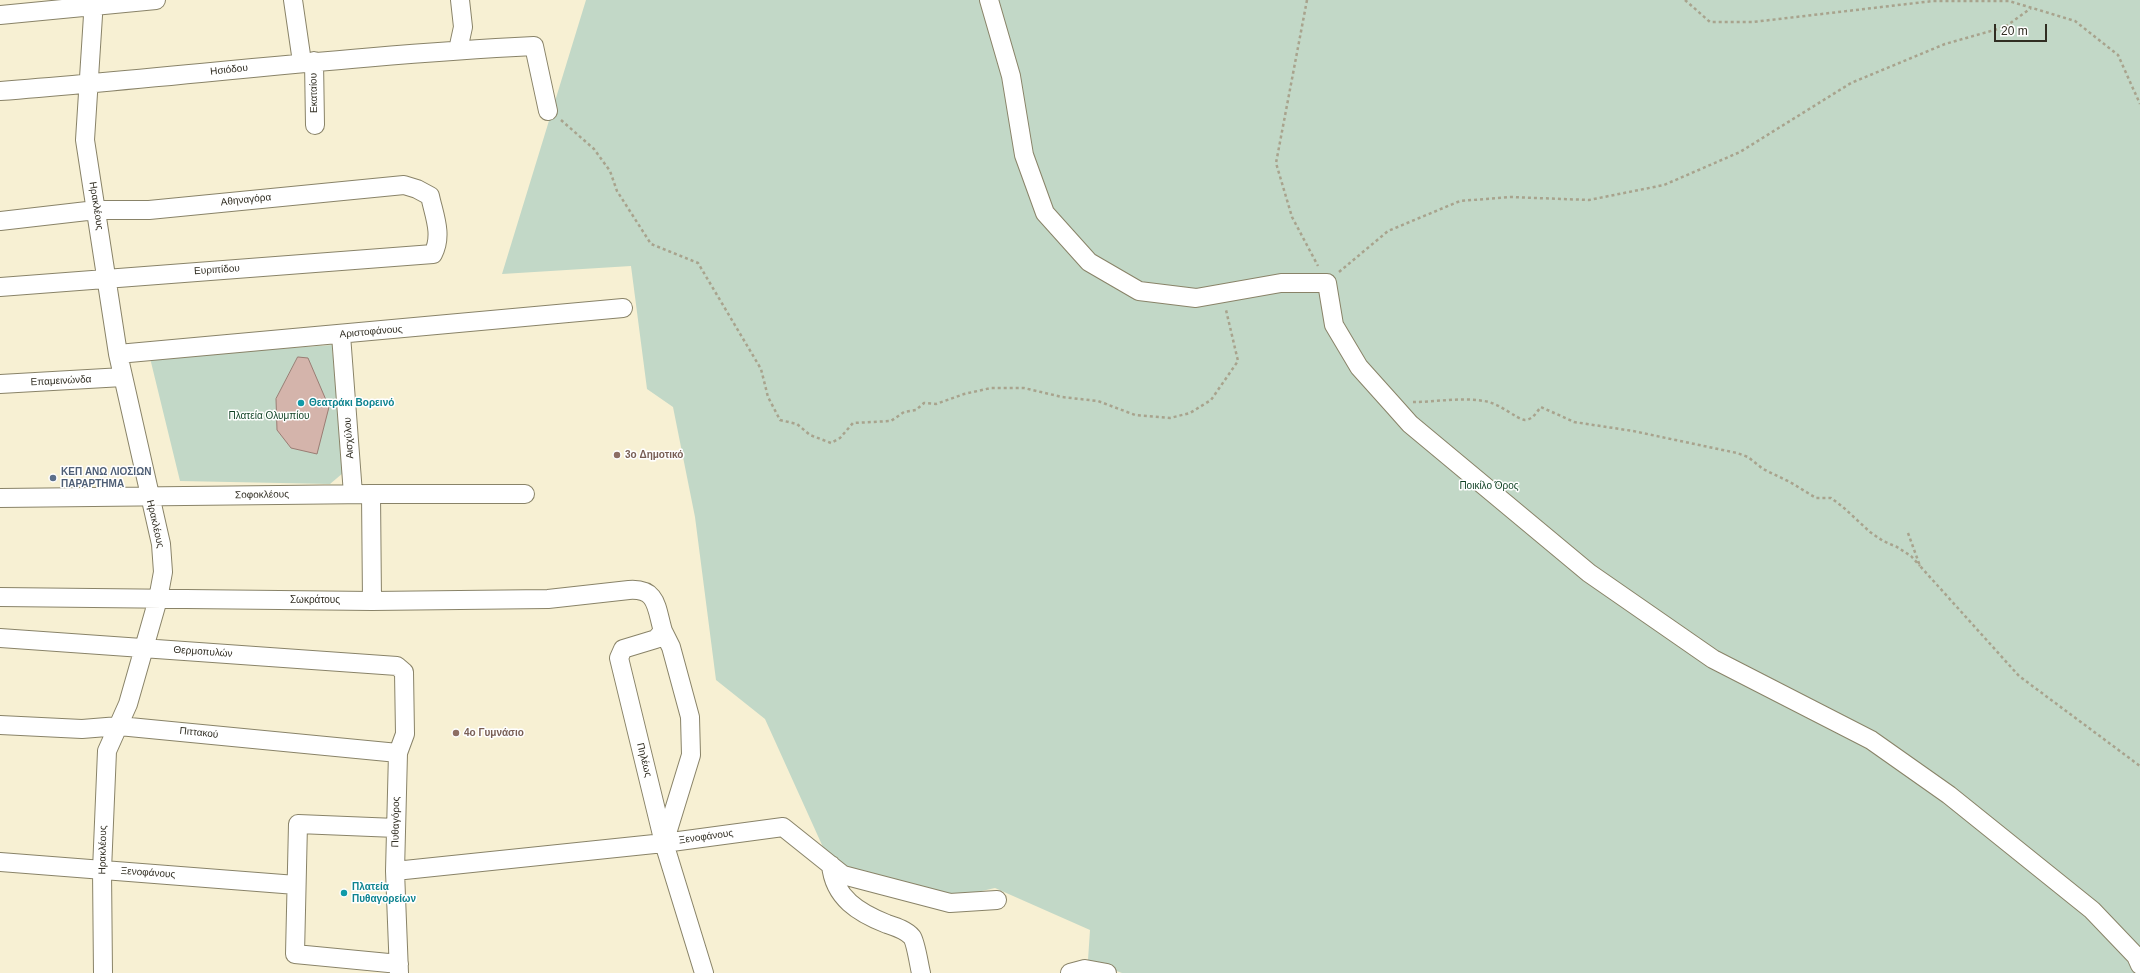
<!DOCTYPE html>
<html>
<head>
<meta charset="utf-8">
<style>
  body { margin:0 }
  #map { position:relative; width:2140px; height:973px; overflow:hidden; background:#f7f0d3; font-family:Helvetica,sans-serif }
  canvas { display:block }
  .scale { position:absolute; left:1994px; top:24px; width:53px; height:18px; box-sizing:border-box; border:2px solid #302d22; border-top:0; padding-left:5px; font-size:12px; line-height:14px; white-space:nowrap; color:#302d22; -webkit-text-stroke:3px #fff; paint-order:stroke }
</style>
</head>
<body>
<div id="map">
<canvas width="2140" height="973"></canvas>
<div class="scale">20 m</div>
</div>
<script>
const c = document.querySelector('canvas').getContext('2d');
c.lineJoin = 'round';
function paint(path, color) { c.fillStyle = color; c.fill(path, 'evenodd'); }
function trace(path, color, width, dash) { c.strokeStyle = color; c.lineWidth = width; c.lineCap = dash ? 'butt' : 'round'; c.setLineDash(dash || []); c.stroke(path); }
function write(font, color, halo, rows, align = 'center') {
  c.font = font + ' Helvetica,sans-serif'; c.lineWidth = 3; c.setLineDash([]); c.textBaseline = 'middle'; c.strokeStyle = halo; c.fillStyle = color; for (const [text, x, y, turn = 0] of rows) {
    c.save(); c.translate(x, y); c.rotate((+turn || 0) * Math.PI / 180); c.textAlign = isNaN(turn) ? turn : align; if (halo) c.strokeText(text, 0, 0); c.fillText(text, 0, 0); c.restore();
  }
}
paint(new Path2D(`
  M586,0H2140V973H1122L1088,960L1090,930L995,888L955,897L846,870L827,856L765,719L716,680L695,517L673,407L647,389L631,266L502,274Z
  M332,345L343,473L330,484L180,481L150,358Z`), '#c2d8c7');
const building = new Path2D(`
  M298,357L308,358L329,407L317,454L291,448L277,430L276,399Z`);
paint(building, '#d4b4ab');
trace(building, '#9a7d74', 1);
const minor = new Path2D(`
  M94,0L85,140L118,354L161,544L163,572L158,599L128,704L107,751L102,870L103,973
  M293,0L302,62
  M989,0L1011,76L1024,155L1045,213L1089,262L1139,291L1196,298L1281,283H1327L1334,325L1359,367L1394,406L1410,424L1589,573L1713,659L1871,740L1949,795L2092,910L2136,956L2140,965
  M0,15L156,0
  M458,50L463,27L460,0
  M314,61L315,125
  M0,91C178,77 356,55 534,46L548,111
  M0,221L96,210H149L404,185L417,189L430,196C434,215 443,235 433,254L0,287
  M341,335L353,494
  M118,354L623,308
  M0,384L123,377
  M371,494L372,601
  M0,498L371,494H525
  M0,597L372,601L548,599L629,590C658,588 656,608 663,631L656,639L623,649L619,658L664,843L704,973
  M663,631L671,647L690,717L691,755L664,843
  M0,638L397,666L404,672L405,734L398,753L395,871L399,973
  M0,725L82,729L119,726L398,753
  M396,828L298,824L295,954L399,964
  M0,862L296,885
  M831,865C834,898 859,913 887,924C896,927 906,930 912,937C916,943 919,965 921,973
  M395,871L664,843L783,827L843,875L950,903L997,900
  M1070,973L1085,969L1107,973`);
trace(minor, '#898368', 20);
trace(new Path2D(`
  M1307,0L1276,163L1292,217L1318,266
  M1685,0L1710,22H1753L1933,1H2009L2075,21L2118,55L2140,104
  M561,120L594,149L610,171L617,191L651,244L698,263L761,369L768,397L780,420L797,424L810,435L831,443L840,438L853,423L891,421L904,412L916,410L924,403L936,404L964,394L991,388H1024L1062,397L1098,401L1135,415L1170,418L1190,413L1211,400L1238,361L1226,310
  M1339,272L1388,231L1460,201L1510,197L1589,200L1664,185L1740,152L1851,83L1945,44L2005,27L2031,8
  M1413,402C1436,402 1461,397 1484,401C1500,403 1516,419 1525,420C1533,420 1537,411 1541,407L1574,422L1633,431L1737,453L1748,457L1763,469L1790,482L1816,498H1831L1843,507L1870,532L1883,541L1897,547L1911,556L1920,566
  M1908,533L1920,566L2019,676L2140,766`), '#a8a38d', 2.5, [3, 3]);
trace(minor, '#fff', 18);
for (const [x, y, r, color] of [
  [301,403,4,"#0f9aa8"],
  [617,455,4,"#8d6e63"],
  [53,478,4,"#5c6f8a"],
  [456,733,4,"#8d6e63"],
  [344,893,4,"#0f9aa8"]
]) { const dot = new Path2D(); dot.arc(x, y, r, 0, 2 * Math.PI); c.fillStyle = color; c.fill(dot); trace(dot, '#fff', 1.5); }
write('10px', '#302d22', '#fff', [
  ["Ησιόδου",229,70,-6],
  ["Εκαταίου",314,93,-91],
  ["Αθηναγόρα",246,200,-6],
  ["Ηρακλέους",96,206,81],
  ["Ευριπίδου",217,270,-4],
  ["Αριστοφάνους",371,332,-5],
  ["Επαμεινώνδα",61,381,-3],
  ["Αισχύλου",349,438,-94],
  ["Σοφοκλέους",262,495,-1],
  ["Ηρακλέους",155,524,77],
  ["Σωκράτους",315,600],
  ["Θερμοπυλών",203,652,4],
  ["Πιττακού",199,733,6],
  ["Πηλέως",644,760,76],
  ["Πυθαγόρος",396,822,-89],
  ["Ξενοφάνους",706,837,-8],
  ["Ηρακλέους",103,850,-89],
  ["Ξενοφάνους",148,873,4]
]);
write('bold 10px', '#0d838f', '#fff', [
  ["Θεατράκι Βορεινό",309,403],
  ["Πλατεία",352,887],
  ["Πυθαγορείων",352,899]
], 'left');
write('10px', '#0d3f22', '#fff', [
  ["Πλατεία Ολυμπίου",269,416],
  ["Ποικίλο Όρος",1489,486]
]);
write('bold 10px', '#785e54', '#fff', [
  ["3ο Δημοτικό",625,455],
  ["4ο Γυμνάσιο",464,733]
], 'left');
write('bold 10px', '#4e5e75', '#fff', [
  ["ΚΕΠ ΑΝΩ ΛΙΟΣΙΩΝ",61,472],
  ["ΠΑΡΑΡΤΗΜΑ",61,484]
], 'left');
</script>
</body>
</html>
